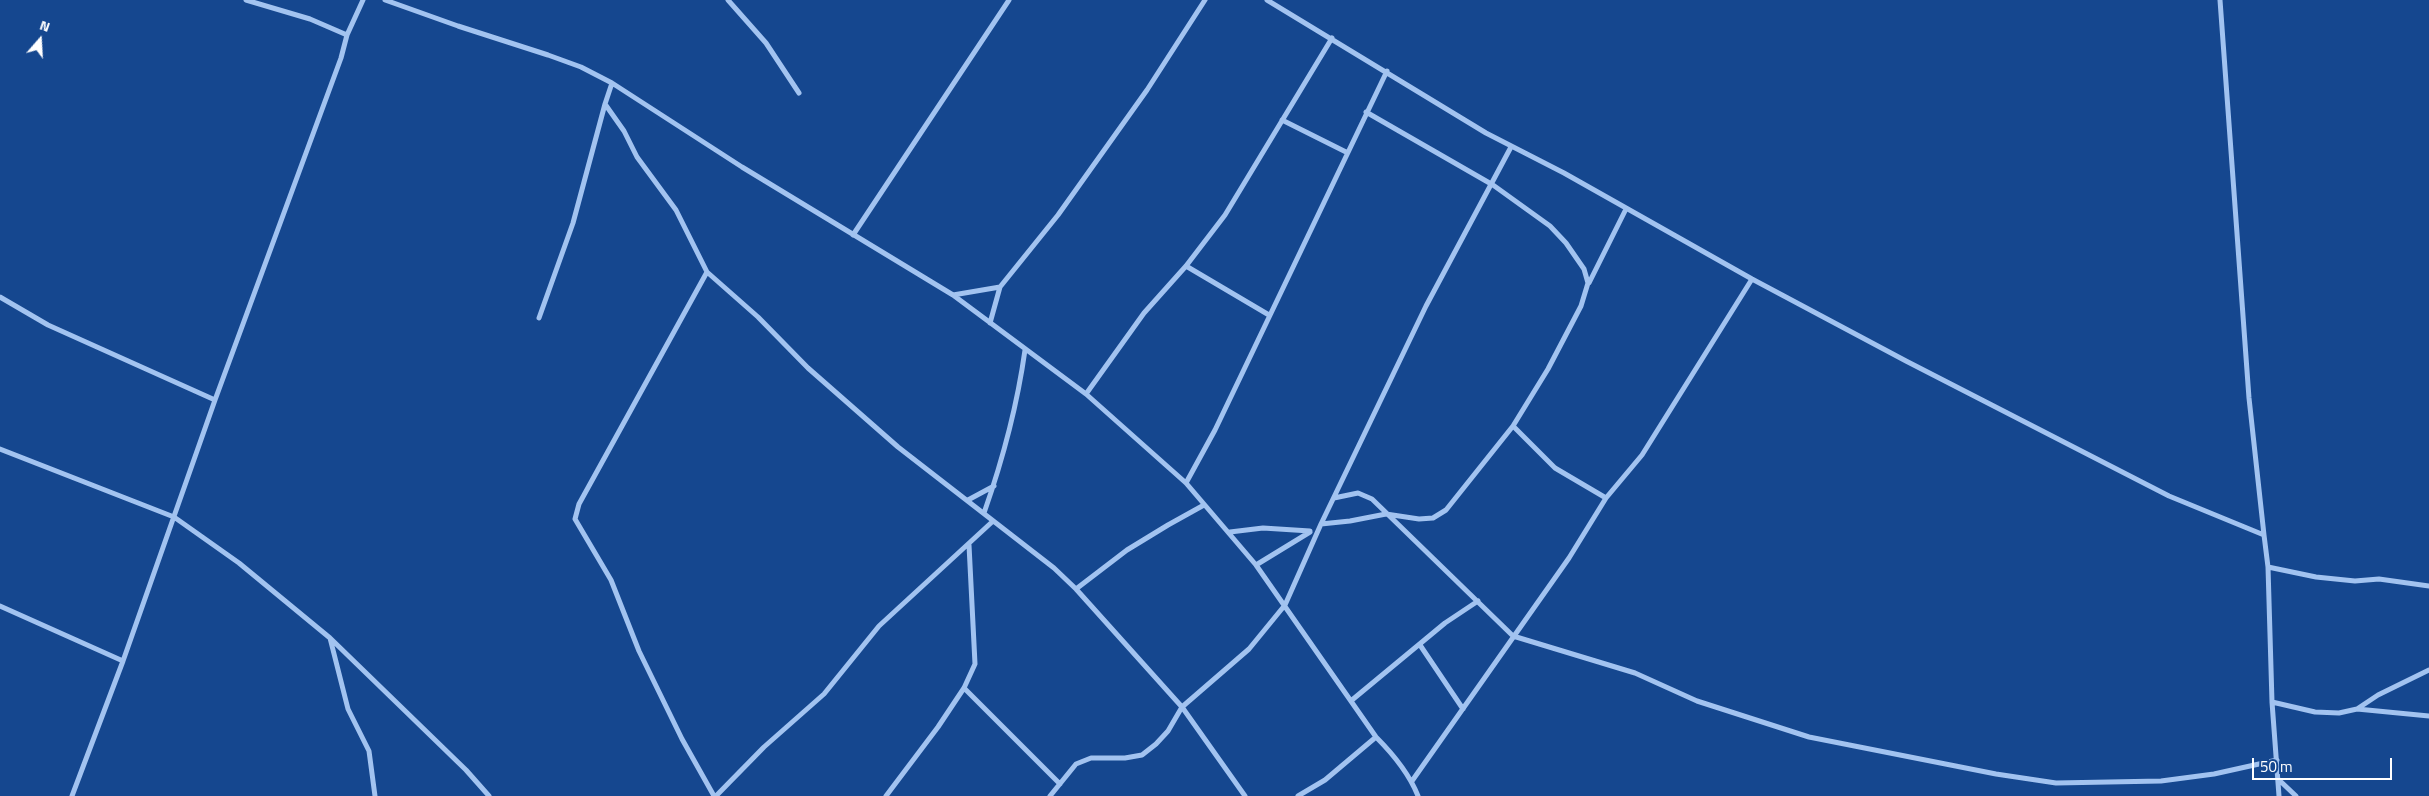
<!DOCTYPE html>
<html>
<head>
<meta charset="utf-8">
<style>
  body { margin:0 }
  #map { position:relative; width:2429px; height:796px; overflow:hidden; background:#15478f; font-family:"Titillium Web",sans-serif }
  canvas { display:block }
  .north { position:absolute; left:15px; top:15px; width:50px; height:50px; -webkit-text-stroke:4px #15478f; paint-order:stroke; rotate:19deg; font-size:14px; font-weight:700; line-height:20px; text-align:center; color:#fff }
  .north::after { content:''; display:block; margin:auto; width:18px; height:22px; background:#fff; clip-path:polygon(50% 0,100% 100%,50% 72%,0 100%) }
  .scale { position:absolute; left:2252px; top:758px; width:140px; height:22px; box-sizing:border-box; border:2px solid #fff; border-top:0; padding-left:6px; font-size:15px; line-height:18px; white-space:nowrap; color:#fff; -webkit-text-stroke:4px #15478f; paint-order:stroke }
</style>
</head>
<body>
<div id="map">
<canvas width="2429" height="796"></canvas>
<div class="north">N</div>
<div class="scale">50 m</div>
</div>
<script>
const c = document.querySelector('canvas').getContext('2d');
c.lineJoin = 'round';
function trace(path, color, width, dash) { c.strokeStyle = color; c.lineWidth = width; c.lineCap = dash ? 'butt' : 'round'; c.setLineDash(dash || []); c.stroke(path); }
trace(new Path2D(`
  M246,0L310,19L347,35
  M385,0L458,26L548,55L581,67L612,83L742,167L953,295L1086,394L1186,483L1256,565L1376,737C1393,754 1409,773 1418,796
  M728,0L766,43L799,93
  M1267,0L1486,133L1564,173L1752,279L1906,361L2169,496L2264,535L2249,398L2220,0
  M612,83L605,104L624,131L637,157L676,210L707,272L758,317L808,368L898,447L1054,568L1076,589L1182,707L1245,796
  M1366,112L1493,185L1550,226L1566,243L1584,269L1588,283L1581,306L1548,369L1513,426
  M1282,120L1346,152
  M853,235L1009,0
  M1186,266L1269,315
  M707,272L579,504L575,519L611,580L639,651L682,739L714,796
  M1589,283L1626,209
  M953,295L1000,287
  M0,297L48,325L215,400
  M539,318L573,223L605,104
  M990,323L1000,287L1058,215L1147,90L1205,0
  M1086,394L1144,313L1186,266L1225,215L1332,38
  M0,449L174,517L239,563L330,638L466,770L489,796
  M1186,483L1215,430L1387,71
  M1334,498L1358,493L1372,499L1513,636L1635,673L1697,701L1809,737L1996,774L2056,783L2161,781L2214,774L2277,760
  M968,500L994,486
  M984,513C1003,459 1017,407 1025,350
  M1321,524L1350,521L1386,514L1419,519L1433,518L1446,510L1513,426L1555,468L1606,498
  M1230,532L1263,528L1310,531
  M2264,535L2268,567L2272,702L2279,796
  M1256,565L1310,532
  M2268,567L2316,577L2355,581L2379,579L2429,586
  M1076,589L1127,550L1168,525L1204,505
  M0,606L123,661
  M330,638L348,709L369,751L375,796
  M1420,645L1463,709
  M964,688L1060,784
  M1352,700L1445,623L1478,601
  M2272,702L2315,712L2339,713L2357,709L2378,695L2429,670
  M2357,709L2429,716
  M2278,779L2296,796
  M1412,781L1569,558L1606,498L1642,455L1752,279
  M72,796L123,661L215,400L341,58L347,35L363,0
  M716,796L764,747L824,694L879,626L992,522
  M886,796L938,727L964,688L975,664L969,545
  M1050,796L1076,764L1091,758H1125L1142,755L1156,744L1168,731L1182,707L1249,649L1285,605L1321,524L1426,306L1511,147
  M1298,796L1325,780L1376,737`), '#a2c3f0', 5);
</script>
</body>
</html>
